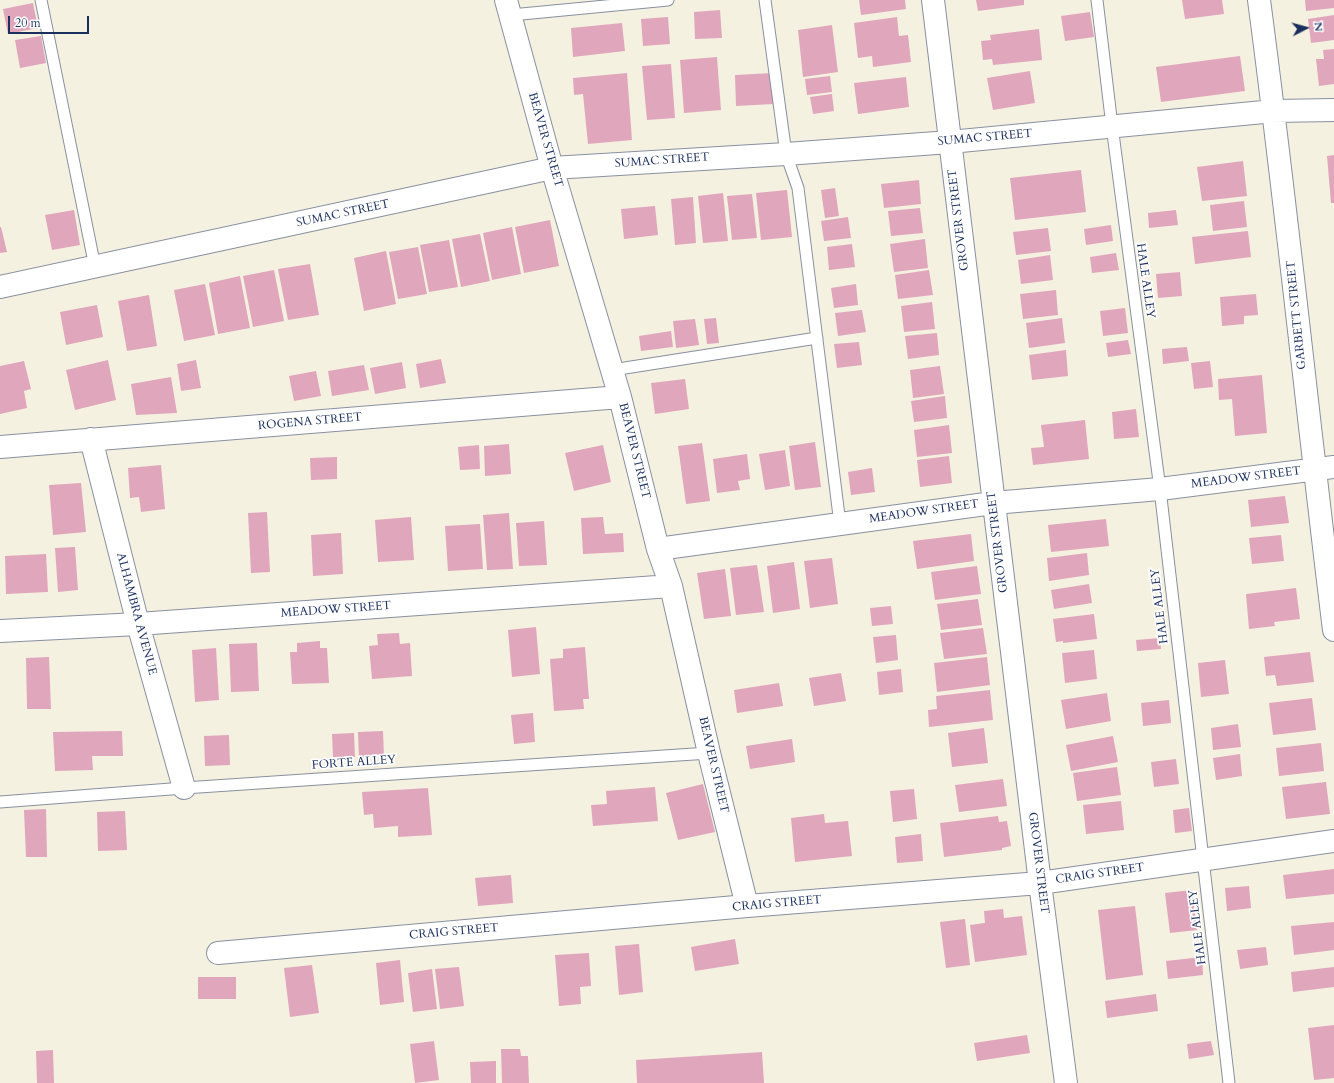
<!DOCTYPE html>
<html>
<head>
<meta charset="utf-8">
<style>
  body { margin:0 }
  #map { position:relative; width:1334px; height:1083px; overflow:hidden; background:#f5f1e1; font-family:Cardo,serif }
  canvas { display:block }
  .north { position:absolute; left:1286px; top:8px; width:40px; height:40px; -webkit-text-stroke:3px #fff; paint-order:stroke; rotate:84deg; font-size:11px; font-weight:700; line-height:16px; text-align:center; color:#1b2f5e }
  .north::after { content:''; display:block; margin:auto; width:14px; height:18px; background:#1b2f5e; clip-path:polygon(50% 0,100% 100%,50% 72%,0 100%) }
  .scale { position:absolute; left:8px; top:16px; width:81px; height:18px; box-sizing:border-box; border:2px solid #1b2f5e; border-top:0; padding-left:5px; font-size:12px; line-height:14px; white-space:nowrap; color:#1b2f5e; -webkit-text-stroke:3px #fff; paint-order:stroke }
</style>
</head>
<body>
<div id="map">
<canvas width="1334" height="1083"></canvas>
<div class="north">N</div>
<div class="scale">20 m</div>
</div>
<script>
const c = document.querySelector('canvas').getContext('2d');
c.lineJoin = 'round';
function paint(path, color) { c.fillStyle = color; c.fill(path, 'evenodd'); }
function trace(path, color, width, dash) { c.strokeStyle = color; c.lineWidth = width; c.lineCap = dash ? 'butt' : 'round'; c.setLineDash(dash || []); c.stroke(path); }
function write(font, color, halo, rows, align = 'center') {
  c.font = font + ' Cardo,serif'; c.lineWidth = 3.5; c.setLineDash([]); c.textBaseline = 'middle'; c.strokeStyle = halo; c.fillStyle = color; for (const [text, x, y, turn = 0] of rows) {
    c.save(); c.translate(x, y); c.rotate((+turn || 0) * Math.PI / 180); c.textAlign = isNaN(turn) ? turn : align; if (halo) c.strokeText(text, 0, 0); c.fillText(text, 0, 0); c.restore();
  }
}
paint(new Path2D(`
  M859,0H905L906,9L861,15Z
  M976,0H1024V5L978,11Z
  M1182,0H1222L1224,14L1185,19Z
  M1305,0H1334V8L1306,11Z
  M33,3L38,28L8,34L3,9Z
  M720,10L722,38L695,39L694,12Z
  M1090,12L1094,37L1065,41L1061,16Z
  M1334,15V40L1311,43L1308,19Z
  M668,17L670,44L643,46L641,19Z
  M897,17L899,36L908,35L911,62L873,67L872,56L858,58L854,23Z
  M622,23L625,51L573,57L571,28Z
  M832,25L838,72L803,77L798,30Z
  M1039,29L1042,60L993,65L992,59L983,60L981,41L991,40L990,35Z
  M41,36L46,63L20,68L15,40Z
  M1334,49V84L1319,86L1316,59H1324L1323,50Z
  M1240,56L1245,91L1161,102L1156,67Z
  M717,57L721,110L684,113L680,60Z
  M671,64L675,118L647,120L642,66Z
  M1030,71L1035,103L993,110L987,78Z
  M627,73L632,140L588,144L583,94L574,95L573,78Z
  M773,73L774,104L736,106L735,75Z
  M830,76L832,92L807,95L805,79Z
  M906,77L909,107L858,114L854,83Z
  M832,94L834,111L813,114L810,97Z
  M1334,155V203H1331L1327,156Z
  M1243,161L1247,196L1202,201L1197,167Z
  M1081,170L1086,212L1015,220L1010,178Z
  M919,180L921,204L884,208L881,184Z
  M835,188L839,216L825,218L821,190Z
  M787,190L792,237L761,240L756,193Z
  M723,193L728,241L703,243L698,196Z
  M752,194L757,238L732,240L727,196Z
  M693,197L696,243L675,245L671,199Z
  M1244,201L1247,227L1213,231L1210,205Z
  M655,206L658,235L624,239L621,209Z
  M920,208L923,233L891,236L888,211Z
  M74,210L80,245L52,250L45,215Z
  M1176,210L1178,225L1149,228L1148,213Z
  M848,217L851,238L824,241L821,221Z
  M550,220L559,266L524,273L515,227Z
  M1111,225L1113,241L1086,245L1084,229Z
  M0,227H1L7,252L0,253Z
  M512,227L521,274L492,280L483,233Z
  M1048,228L1051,251L1016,255L1013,232Z
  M1248,231L1251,257L1195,264L1192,237Z
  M480,234L490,281L461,287L452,239Z
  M925,239L928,268L894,272L890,244Z
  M449,240L458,287L429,292L420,245Z
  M852,244L855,267L829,270L827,247Z
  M418,247L427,294L398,299L389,252Z
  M386,251L396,304L364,311L354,258Z
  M1116,253L1119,270L1092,273L1090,257Z
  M1050,255L1053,280L1021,284L1018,260Z
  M310,264L319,315L288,320L278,269Z
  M274,270L284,321L253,327L243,276Z
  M929,270L933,295L898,299L895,275Z
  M1180,272L1182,296L1158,298L1156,274Z
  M240,276L250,328L218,334L209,283Z
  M205,284L215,335L184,341L174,290Z
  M856,284L858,305L834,308L831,288Z
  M1056,290L1058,315L1023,319L1020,294Z
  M1256,294L1258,315L1244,316V324L1222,326L1220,297Z
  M149,295L157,346L127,351L118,301Z
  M932,302L935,329L904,332L901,306Z
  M97,305L103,337L66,345L60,312Z
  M1125,308L1128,333L1103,336L1100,311Z
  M862,310L866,332L838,336L835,313Z
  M716,318L719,343L707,344L704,319Z
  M1062,318L1065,343L1029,348L1026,323Z
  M695,319L699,345L676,348L673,321Z
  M671,331L673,347L641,351L639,336Z
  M937,333L939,355L908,359L905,336Z
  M1128,340L1131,354L1108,357L1106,343Z
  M859,342L862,365L837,368L834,344Z
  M1187,347L1189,361L1163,364L1162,349Z
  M1066,350L1068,376L1032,380L1029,355Z
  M441,359L446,383L420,388L416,364Z
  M108,360L116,400L75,410L66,370Z
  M196,360L201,388L181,391L177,364Z
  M24,361L31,389L24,391L27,408L0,414V366Z
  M1210,361L1213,387L1194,389L1191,363Z
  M402,362L406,388L375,394L370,368Z
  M364,365L369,390L332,396L328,371Z
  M940,366L944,394L913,398L910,370Z
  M316,371L321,396L294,401L289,376Z
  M1262,375L1267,433L1235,436L1232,399L1219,400L1218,379Z
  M171,377L177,413L136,415L131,384Z
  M685,379L689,409L655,414L651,383Z
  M945,396L947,418L914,422L911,401Z
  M1136,409L1139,437L1114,439L1112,412Z
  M1085,420L1089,459L1033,465L1031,448L1044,447L1041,425Z
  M949,425L952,453L917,457L914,430Z
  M815,442L821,487L795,490L789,446Z
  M702,443L710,501L686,504L678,446Z
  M509,444L511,474L485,476L484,446Z
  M479,445L480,469L460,470L458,447Z
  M603,445L611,482L574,491L565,453Z
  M785,450L790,486L765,490L759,454Z
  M747,454L750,479L738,481L740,490L717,493L713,459Z
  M949,456L952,483L920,487L917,460Z
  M337,457V479L311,480L310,458Z
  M161,465L165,509L141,512L139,497L130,498L128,468Z
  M872,468L875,492L851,495L848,472Z
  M81,483L86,532L53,535L49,485Z
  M1285,496L1289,523L1251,527L1248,500Z
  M267,512L270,572L251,573L248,513Z
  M509,513L513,569L487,570L483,515Z
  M411,517L414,560L378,562L375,520Z
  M603,517L605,534L623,533L624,552L583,554L581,518Z
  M1106,519L1109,546L1051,552L1048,525Z
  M544,521L547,565L519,566L516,523Z
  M480,524L483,569L448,571L445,526Z
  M341,533L343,574L313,576L311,535Z
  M971,534L974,561L917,569L913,541Z
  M1281,535L1284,561L1252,564L1249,538Z
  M75,547L78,590L58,592L55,548Z
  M1087,553L1089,575L1049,581L1047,558Z
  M46,554L48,592L6,594L5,556Z
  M832,558L838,604L810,608L804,561Z
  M794,562L800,609L773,613L767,566Z
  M757,565L764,612L736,615L730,568Z
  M977,566L981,594L935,600L931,572Z
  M725,569L731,616L704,619L697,573Z
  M1089,584L1092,603L1054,609L1051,590Z
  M1296,588L1300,619L1274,622L1275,626L1249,629L1246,594Z
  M978,599L982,625L941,630L937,604Z
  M891,606L893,624L872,626L870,608Z
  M1094,614L1097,639L1063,643V641L1056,642L1053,619Z
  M536,627L540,674L512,677L508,630Z
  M983,628L987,654L944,659L940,633Z
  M399,633L400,644L410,643L412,676L372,679L369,646L378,645L377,634Z
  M896,635L898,660L876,663L873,637Z
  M1160,638L1161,649L1137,651L1136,640Z
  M320,641V648H327L329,683L292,684L290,652H297V643Z
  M257,643L259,691L231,692L229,644Z
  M585,647L589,699H583L584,709L554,711L550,659L563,658V649Z
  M216,648L219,700L195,702L192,650Z
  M1094,650L1097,679L1065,683L1062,653Z
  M1310,652L1314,682L1277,686L1275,675L1266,676L1264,657Z
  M49,657L51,709H27L26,658Z
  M987,657L990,685L937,692L934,663Z
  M1225,660L1229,694L1201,697L1198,663Z
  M901,669L903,692L879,695L877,672Z
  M841,673L846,701L814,706L809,678Z
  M779,683L783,706L737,713L734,690Z
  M990,690L993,720L929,727L928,710L937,709L936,696Z
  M1107,693L1111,721L1066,729L1061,700Z
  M1312,698L1316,730L1273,735L1269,703Z
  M1169,700L1171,723L1143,726L1141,703Z
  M533,713L535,742L514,744L511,715Z
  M1238,724L1241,747L1213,750L1211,728Z
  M984,728L988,763L952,767L948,733Z
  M122,731L123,756H92L93,770L55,771L53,732Z
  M383,731L384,757L359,758L358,732Z
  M354,733L355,757H333L332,734Z
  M229,735L230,765L205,766L204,736Z
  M1113,736L1118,762L1071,771L1066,745Z
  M792,739L795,762L750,769L746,746Z
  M1321,743L1324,771L1279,776L1276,748Z
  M1240,754L1242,776L1216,780L1213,758Z
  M1176,759L1179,784L1154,787L1151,762Z
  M1117,767L1121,795L1077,801L1073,773Z
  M1003,779L1007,806L959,812L955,785Z
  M1326,782L1330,814L1286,819L1282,787Z
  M703,784L715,832L678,840L666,793Z
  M655,787L658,821L593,826L591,805L607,804L606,791Z
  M428,788L432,835L398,837V826L374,828L373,814L364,815L362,792Z
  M914,789L917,819L893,822L890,791Z
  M1121,801L1124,830L1086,834L1083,805Z
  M1189,808L1192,831L1175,833L1173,810Z
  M46,809L47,857H26L24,810Z
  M125,811L127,850L98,851L97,812Z
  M824,814L825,823L848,821L852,856L795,862L791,818Z
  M998,816L999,822L1007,821L1011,846L1002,848V850L944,857L940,823Z
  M921,834L923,861L897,863L895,837Z
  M1334,869V894L1286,899L1283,875Z
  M511,875L513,903L478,906L475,878Z
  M1249,886L1251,908L1227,911L1225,888Z
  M1192,890L1197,930L1170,933L1165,893Z
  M1135,906L1143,975L1106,980L1098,910Z
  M1003,909L1004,918L1022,916L1027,955L975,962L970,925L985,923L984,911Z
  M965,919L970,965L946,968L940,922Z
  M1334,922V950L1294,955L1291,926Z
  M735,939L739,964L695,971L691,947Z
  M639,944L643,992L619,995L615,946Z
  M1266,947L1268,965L1240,969L1237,950Z
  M589,953L591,986L580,987L581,1004L559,1006L555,955Z
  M1202,957L1203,975L1168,979L1166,961Z
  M400,960L404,1002L380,1005L376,963Z
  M312,965L319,1013L290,1017L284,968Z
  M459,967L464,1006L440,1009L435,969Z
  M1334,967V987L1293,992L1291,972Z
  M432,969L437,1009L413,1012L408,973Z
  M198,977H236V999H198Z
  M1156,994L1158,1011L1107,1018L1105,1001Z
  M1334,1025V1078L1314,1080L1308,1028Z
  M1027,1035L1030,1053L977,1061L974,1043Z
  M434,1041L439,1080L415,1083L410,1044Z
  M1211,1041L1214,1055L1189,1059L1187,1044Z
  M501,1049H520L521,1056H528L529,1083H502Z
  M53,1050L54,1083H37L36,1051Z
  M762,1052L764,1083H637L636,1060Z
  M496,1061V1083H471L470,1062Z`), '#e0a6bc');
const lane = new Path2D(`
  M41,0L95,267
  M765,0L786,154L798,188L840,524
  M1097,0L1112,126L1160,489L1229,1083
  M511,15L668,0
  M612,370L817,338
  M0,802L184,788L709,753`);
const street = new Path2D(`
  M506,0L552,168L620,397L658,549L671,586L709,753L747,906
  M933,0L1040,883L1066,1083
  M1259,0C1287,210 1308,420 1334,630
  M0,287L552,168L786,154L950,142L1274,111L1334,110
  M91,439L138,624L184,788
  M0,447L620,397
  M658,549L993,503L1160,489L1334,467
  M0,631L138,624L671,586
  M218,953L747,906L1040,883L1334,841`);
trace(lane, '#8890a0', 13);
trace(street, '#8890a0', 24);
trace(lane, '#fff', 11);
trace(street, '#fff', 22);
write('12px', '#1b2f5e', '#fff', [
  ["SUMAC STREET",985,138,-5],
  ["BEAVER STREET",545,140,74],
  ["SUMAC STREET",662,161,-4],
  ["SUMAC STREET",343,214,-12],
  ["GROVER STREET",959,220,-97],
  ["HALE ALLEY",1145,281,82],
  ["GARBETT STREET",1297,315,-96],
  ["ROGENA STREET",310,422,-5],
  ["BEAVER STREET",634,451,76],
  ["MEADOW STREET",1246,478,-7],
  ["MEADOW STREET",924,512,-8],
  ["GROVER STREET",998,542,-97],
  ["HALE ALLEY",1160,606,-97],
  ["MEADOW STREET",336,610,-4],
  ["ALHAMBRA AVENUE",136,614,75],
  ["FORTE ALLEY",354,763,-4],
  ["BEAVER STREET",713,765,77],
  ["GROVER STREET",1038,863,83],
  ["CRAIG STREET",1100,874,-8],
  ["CRAIG STREET",777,904,-5],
  ["HALE ALLEY",1198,927,-97],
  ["CRAIG STREET",454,932,-5]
]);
</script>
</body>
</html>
